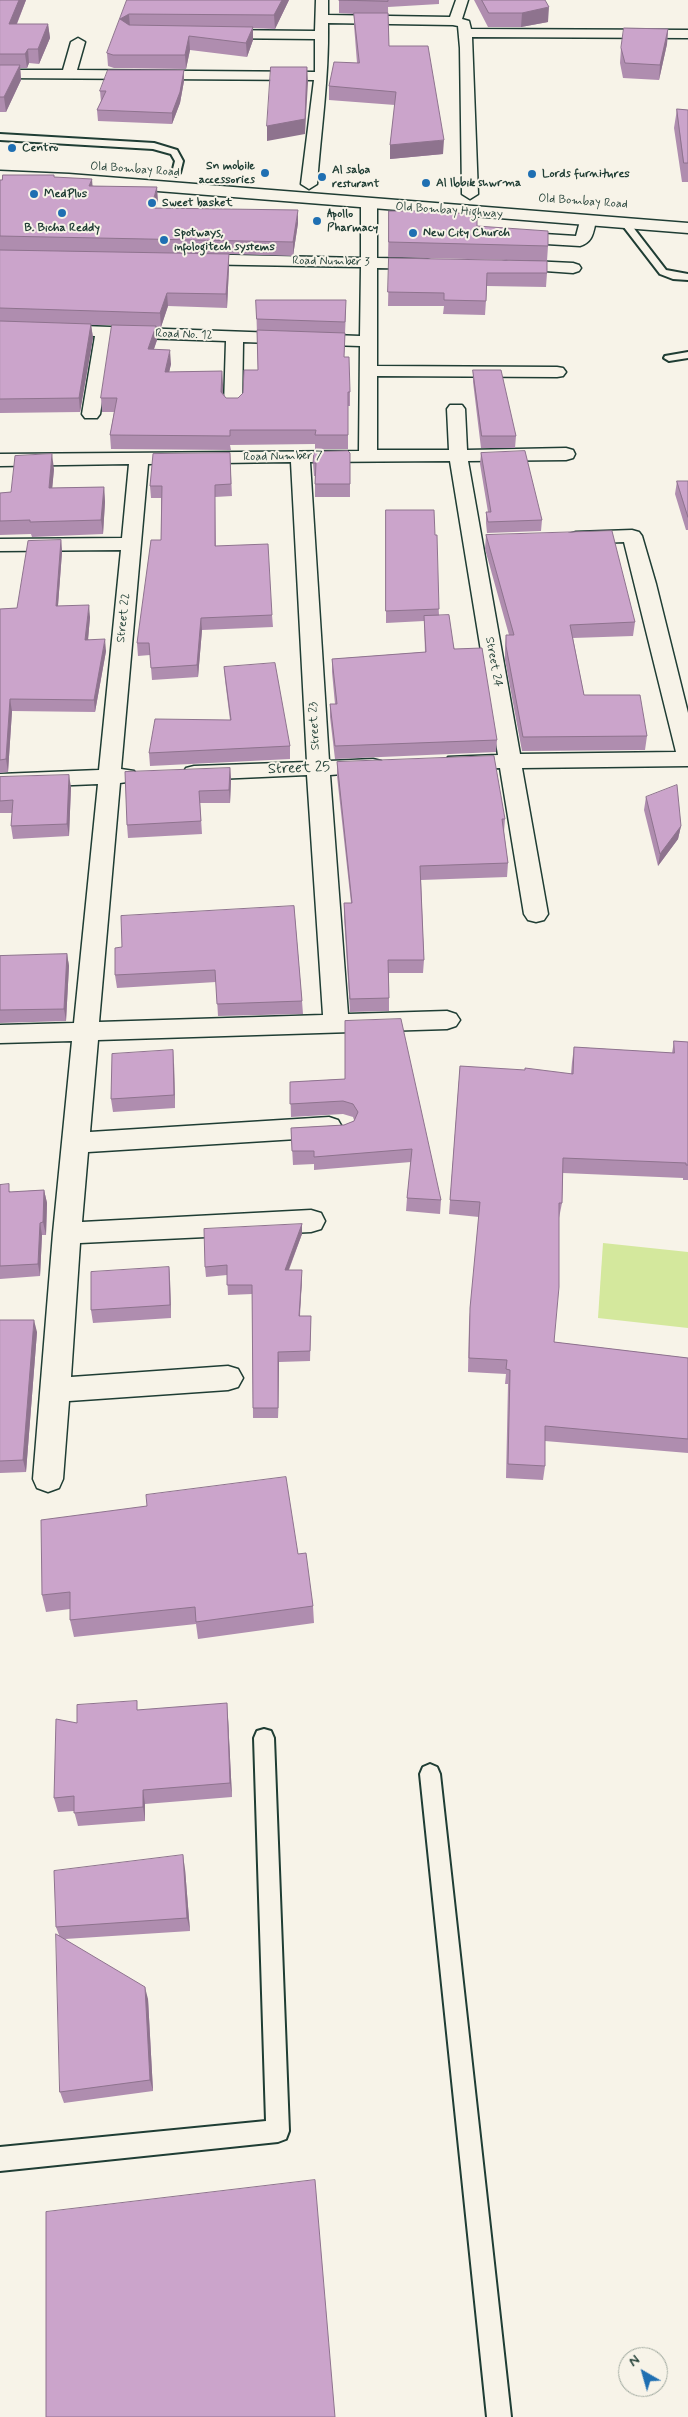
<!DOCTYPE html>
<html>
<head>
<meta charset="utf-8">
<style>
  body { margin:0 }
  #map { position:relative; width:688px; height:2417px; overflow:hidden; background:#f7f3e8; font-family:Mynerve,sans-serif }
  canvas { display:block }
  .north { position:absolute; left:618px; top:2347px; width:50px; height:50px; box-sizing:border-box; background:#f7f3e8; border:1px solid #a1aaa0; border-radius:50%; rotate:322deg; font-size:14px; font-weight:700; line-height:20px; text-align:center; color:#1f3d34 }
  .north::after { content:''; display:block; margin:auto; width:18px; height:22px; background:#1f6fb2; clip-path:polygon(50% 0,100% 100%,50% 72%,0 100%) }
</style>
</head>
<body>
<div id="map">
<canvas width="688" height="2417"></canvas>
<div class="north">N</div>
</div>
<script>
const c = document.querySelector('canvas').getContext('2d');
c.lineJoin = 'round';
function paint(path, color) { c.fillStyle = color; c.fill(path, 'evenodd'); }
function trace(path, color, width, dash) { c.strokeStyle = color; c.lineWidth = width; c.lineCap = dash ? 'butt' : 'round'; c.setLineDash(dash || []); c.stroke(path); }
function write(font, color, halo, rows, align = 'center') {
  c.font = font + ' Mynerve,sans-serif'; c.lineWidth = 4; c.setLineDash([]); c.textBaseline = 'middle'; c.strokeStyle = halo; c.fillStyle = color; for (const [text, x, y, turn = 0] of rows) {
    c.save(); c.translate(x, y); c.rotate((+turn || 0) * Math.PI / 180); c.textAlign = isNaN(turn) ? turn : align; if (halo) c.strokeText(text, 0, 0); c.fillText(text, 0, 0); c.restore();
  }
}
paint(new Path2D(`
  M603,1243L688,1252V1328L598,1318Z`), '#d4e89d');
const service = new Path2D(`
  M0,134L154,143L177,150L183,161L180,173L176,176L172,173L175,161L171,154L153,149L0,140Z
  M623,222H629L666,270L688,274V280L673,279L660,274L623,226Z
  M688,352V358L669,361L664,358L665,356Z
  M264,1729L271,1731L274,1738L289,2131L286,2139L278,2142L0,2171V2147L266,2121L254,1738L257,1731Z
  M430,1764L437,1767L440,1774L511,2417H487L420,1774L423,1767Z`);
const minor = new Path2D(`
  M316,0H328V15L450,17L456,0H468L462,19L469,21L471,29L688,30V38L472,37L478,194L470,199L462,194L460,48L458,26L453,25L328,23C329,78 321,129 317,184L309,189L301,184L314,80L0,78V70H63L71,42L78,38L85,42L77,70L315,72V39L216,38L209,34L216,30L315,31Z
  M369,200L377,205V258L426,259L432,261L434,264L432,267L426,269L377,268V366L557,367L563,368L566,372L563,376L557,377L377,376V450H449L447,409L450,405H462L465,409L467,450L566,448L573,450L575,454L573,458L566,460L468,461L520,754L676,752L624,542L576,544L569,542L566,538L569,534L576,532L632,530L639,532L642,536L656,584L688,713V766L522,768L548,914L544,920L536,922L528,920L524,914L500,768L456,769L448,767L445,762L448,757L498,755L450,461L310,462L329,761L373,759L381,761L384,766L381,771L330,775L348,1014L447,1011L456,1014L460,1020L456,1026L447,1029L98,1040L90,1132L329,1117L338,1120L342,1127L338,1134L329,1137L88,1152L82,1222L311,1210L321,1213L325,1221L321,1229L311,1232L80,1243L71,1377L228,1366L238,1369L243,1378L238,1387L228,1390L69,1401L63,1479L59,1488L48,1492L37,1488L33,1479L53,1233L72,1041L0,1043V1025L74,1023L98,784L0,788V774L99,770L121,550L0,551V539L122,538L129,464L0,466V454L359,451L360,346L243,342L242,406L239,410H227L224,406L226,341L112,337L100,414L97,418H85L82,414L95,336L0,333V323L360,336L361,267L191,264L185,262L183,259L185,256L191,254L361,258V205ZM291,462L307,762L194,766L186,768L183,773L186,778L194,780L307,775L323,1015L99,1022L120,783L134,781L137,776L134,771L121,769L148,464Z
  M588,216L596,221C593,233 593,242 580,246L512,242L504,237L512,232L576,236L580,221Z
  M509,260L573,263L579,265L581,268L579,271L573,273L503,268L501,265L503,262Z`);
const primary = new Path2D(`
  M0,171L69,174L688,223V233L69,184L0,181Z`);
trace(service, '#1f3d34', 4);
trace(minor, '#1f3d34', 3);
trace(primary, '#1f3d34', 3);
paint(service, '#f7f3e8');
paint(minor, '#f7f3e8');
paint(primary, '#f7f3e8');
paint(new Path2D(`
  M0,0H26L17,24H48L50,38L39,64L29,63L27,68H20L21,80L6,112H0Z
  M127,0H289L275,29L253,28V40L247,57L190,50L186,69L114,68L108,66L107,53Z
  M339,0H439V4L388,7L389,46L443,154L390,159V145L395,105L329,100V86L357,63L354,25V14L339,13Z
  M474,0H545L548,22L521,27H488Z
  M668,29L667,44L659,80L623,78L620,63L621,48Z
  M184,70V81L180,103L172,124L98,121L97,110L101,102L100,91Z
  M677,109L688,110V182H682L674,128Z
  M54,175V177L158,201L155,208L298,223L293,256L229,254V267L227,308L168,306L161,327H156L157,340L154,349L171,364L169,372L222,371L223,393L226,398H238L243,393L258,370L256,300L346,311L344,357L350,392V406H348V449H315V444L230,445L231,450L111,449L110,435L114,412H102L101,398L112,325H91L93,338L80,412L0,413V180Z
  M389,211L477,226L548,246L547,261L388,257Z
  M389,258L547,273L546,287L487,286L485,315L443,314L444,306H388Z
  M473,370L516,436L515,448H481L473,382Z
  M230,453L232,496L215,497L216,546L272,615L273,627L202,630L198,677L152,680L150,655L138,656L137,643L161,540V498H151L150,486Z
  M350,453V497H315V476H314L313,463Z
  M481,453L542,520L541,531L487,533L486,523V512H488L480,464Z
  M54,469L52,488L104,487L105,502L103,534L32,537L31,534L0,535V493L11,492Z
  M677,481H688V530H686L675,494Z
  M386,510L435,535L439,615L497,740L496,752L335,759L330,717V704H335L332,672V659L425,652L424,621L386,623Z
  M486,535L635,622L633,636L573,638L584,695L647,736L645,750L522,751L505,660V649L506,635H509L485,549Z
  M61,540L62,552L58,606L90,617L88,639L106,651L95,712L12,711L8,772L0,773V609L17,608Z
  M224,667L290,746V759L150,766L149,753L230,720L225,680Z
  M337,762L505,819L504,832L508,863L507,877L421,880L424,960L423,973H389V1011L350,1012L344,917V903H351L337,776Z
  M230,768L231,780L230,803H200L202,834L128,838L127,825Z
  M0,777L71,787L69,836L13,839L11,826L12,813H0Z
  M646,797L681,826L678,839L658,866L644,810Z
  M294,906L302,1001L303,1014L218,1016L216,982L117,988L115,975L122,947Z
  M67,954L69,966L66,1021L0,1023V956Z
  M345,1021L441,1200L440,1214L406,1211L407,1198L411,1162L314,1170V1164L293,1165L291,1128L344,1125L354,1121V1120L353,1117L343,1114L291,1117L290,1082L345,1079Z
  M674,1041L688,1042V1180H683V1178L563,1173L562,1203L559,1218L554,1342L688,1358V1453L545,1441V1466L543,1480L506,1478L508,1384H505L506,1374L468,1372L469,1323L479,1217L449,1214L460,1066L571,1074L572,1062L574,1047L672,1053Z
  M174,1063L175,1108L113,1112L111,1099Z
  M0,1185L11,1192L44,1190L47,1203L46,1235H42L40,1276L0,1279Z
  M302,1224V1234L289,1270L302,1279L300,1316H311L310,1361L279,1362L278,1418H253L252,1294L228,1295L227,1275L206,1277L205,1267Z
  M169,1267L170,1279L171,1318L93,1323L91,1310Z
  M0,1320L37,1332L26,1472L0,1473Z
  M298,1554L313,1606L314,1623L198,1639L196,1624L74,1637L70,1620V1609L46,1612L42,1595Z
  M138,1710L228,1718L232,1797L145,1804V1821L78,1826L74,1811L58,1812L54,1798L77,1723Z
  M185,1869L190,1931L65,1939L148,1999L153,2091L64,2103L60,2092L59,1935L56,1927Z`), '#af8daf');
paint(new Path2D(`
  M19,0H26L11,38L9,24Z
  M282,0H289L275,29L274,15Z
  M549,7L548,22L521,27L522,13Z
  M129,14L130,27L120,19Z
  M48,24L50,38L39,64L38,49Z
  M253,27V40L247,57L246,43Z
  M668,29L667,44L659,80L660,65Z
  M189,36L190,50L186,69L185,55Z
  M28,49L29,63L27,68L25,54Z
  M20,65L21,80L6,112L4,97Z
  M307,67L308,82L305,134L267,141V126Z
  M184,70V81L180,103L172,124V113Z
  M444,140L443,154L390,159V145Z
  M92,179L93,192L89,186Z
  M157,187L158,201L152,222L151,208Z
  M298,210V223L293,256V242Z
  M229,254V267L227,308L226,294Z
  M167,293L168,306L161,327L160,313Z
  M91,324L93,338L80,412L79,398Z
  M156,326L157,340L149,363L148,349Z
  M170,350L171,364L166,386L165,372Z
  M222,371L223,385L222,406L221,392Z
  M52,454L54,469L51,502L49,488Z
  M104,487L105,502L103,534L101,520Z
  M61,540L62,552L57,618L56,606Z
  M89,605L90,617L87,652L85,640Z
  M201,618L202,630L198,677L197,665Z
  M105,639L106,651L95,712L94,700Z
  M10,699L12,711L8,772L6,759Z
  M230,768L231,780L230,803L229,790Z
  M69,775L71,787L69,836L67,824Z
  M681,826L678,839L658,866L660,854Z
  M67,954L69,966L66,1021L64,1009Z
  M173,1050L174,1063L175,1108L174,1095Z
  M44,1190L47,1203L46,1235L43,1222Z
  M40,1223L42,1235L40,1276L38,1264Z
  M302,1224V1234L285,1279V1270Z
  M169,1267L170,1279L171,1318L170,1305Z
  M302,1270V1279L299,1325V1316Z
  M34,1320L37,1332L26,1472L23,1460Z
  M278,1352L279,1362L278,1418Z
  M227,1703L228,1718L232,1797L230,1783Z
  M143,1790L145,1804V1821L143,1807Z
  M183,1855L185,1869L190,1931L187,1918Z
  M145,1987L148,1999L153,2091L150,2080Z`), '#8e738e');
const building = new Path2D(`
  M0,0H19L9,24H48L38,49H28L25,54H0Z
  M127,0H282L274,15L129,14L120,19L129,25L253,27L246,43L189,36L185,55H113L107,53Z
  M339,0H388V1Z
  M482,0H545L549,7L522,13H489Z
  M354,13H388L389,46H428L444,140L390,145L396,92L329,86L334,62L359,63Z
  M624,28L668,29L660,65L625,63L621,48Z
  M0,65H20L4,97H0Z
  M271,67H307L305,119L267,126Z
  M108,70H184L180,92L172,113L97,110L106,91H100Z
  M677,109L688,110V163H684Z
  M3,175H54V177L92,179L89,186L157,187L151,208L298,210L293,242L0,236V180H2Z
  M389,211H439L477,215V226L548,231V246L389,242Z
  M0,250L229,254L226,294L167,293L160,313L0,308Z
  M389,258L547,261V273H487L486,301L444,300V293L388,292Z
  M256,300H346L345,322L257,319Z
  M0,321L91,324L79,398L0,399Z
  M112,325L156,326L148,349L170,350L165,372L222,371L221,392L226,398H238L243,393L244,370H258L257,330L345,333L344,357H349L350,392H348V435H315L316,430H230V436L110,435L117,398H101Z
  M473,370H501L516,436H482Z
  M348,451L350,453V484H315L316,463H313L314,452Z
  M525,451L542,520L488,522L486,512H491L481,453Z
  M230,453L231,484L215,485V546L268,544L272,615L201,618L197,665L151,668L149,643H137L151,540H161L162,486H150L153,454Z
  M52,454L49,488L104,487L101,520L30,522V520L0,521V493L11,492L15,456Z
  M677,481H688V517Z
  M386,510H434L435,535H437L439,609L386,611Z
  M612,531L635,622L570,625L584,695H640L647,736L523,737L506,646V635H514L486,535Z
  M61,540L56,606L89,605L85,640L105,639L94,700L10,699L6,759L0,760V609L17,608L28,541Z
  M449,615L454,649L482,648L497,740L335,746L330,704H337L332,659L426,652L424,616Z
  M275,663L290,746L149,753L155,719L231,720L224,667Z
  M494,756L505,819H502L508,863L420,866L424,960H388L389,998L350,999L344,903H352L337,762Z
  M230,768L229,790L199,791L201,821L127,825L125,772Z
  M69,775L67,824L11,826L13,800L0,801V777Z
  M677,785L681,826L660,854L646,797Z
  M294,906L302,1001L217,1004L215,970L115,975V948L122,947L121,916Z
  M67,954L64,1009L0,1010V956Z
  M401,1019L441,1200L407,1198L412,1149L314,1157V1151H292L291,1128L344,1125L354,1121L358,1112L353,1104L343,1101L290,1104V1082L345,1079V1021Z
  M674,1041L688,1042V1165H686V1163L563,1158L562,1203H559V1287L554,1342L688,1358V1439L545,1426V1466L508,1464L510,1370L506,1369L507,1360L469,1358L470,1308L480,1202L450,1200L460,1066L525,1070V1068L573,1074L574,1047L674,1053Z
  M173,1050L174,1095L111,1099L112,1054Z
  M9,1184V1192L44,1190L43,1222L40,1223L38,1264L0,1266V1185Z
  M302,1224L285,1270H302L299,1316H311L310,1351L278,1352V1408H253L252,1285H227V1265L205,1267L204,1229Z
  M169,1267L170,1305L91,1310V1272Z
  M0,1320H34L23,1460L0,1461Z
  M286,1477L298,1554L306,1553L313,1606L196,1622L195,1607L70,1620V1592L42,1595L41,1520L147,1506L146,1495Z
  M137,1701V1710L227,1703L230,1783L143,1790V1807L74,1813V1796L54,1798L56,1719L77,1723V1705Z
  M183,1855L187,1918L56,1927L54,1871Z
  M56,1934L145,1987L150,2080L60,2092Z
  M315,2180L335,2417H46V2212Z`);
paint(building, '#cba4cb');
trace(building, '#8e738e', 1);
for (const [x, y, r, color] of [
  [12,148,5,"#1f6fb2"],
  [265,173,5,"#1f6fb2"],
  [532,174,5,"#1f6fb2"],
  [322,177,5,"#1f6fb2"],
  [426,183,5,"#1f6fb2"],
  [34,194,5,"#1f6fb2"],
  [152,203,5,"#1f6fb2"],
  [62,213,5,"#1f6fb2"],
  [317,221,5,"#1f6fb2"],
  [413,233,5,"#1f6fb2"],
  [164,240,5,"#1f6fb2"]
]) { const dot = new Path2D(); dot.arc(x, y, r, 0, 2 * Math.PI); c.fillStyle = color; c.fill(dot); trace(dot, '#f7f3e8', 2); }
write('bold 12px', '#1f3d34', '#f7f3e8', [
  ["Centro",22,148],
  ["Sn mobile",255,166,"right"],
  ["accessories",255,180,"right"],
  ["Al saba",332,170],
  ["resturant",332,184],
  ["Lords furnitures",542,174],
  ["Al lbbik shwrma",436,183],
  ["MedPlus",44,194],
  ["Sweet basket",162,203],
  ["Apollo",327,214],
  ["Pharmacy",327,228],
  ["B. Bicha Reddy",62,228,"center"],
  ["Spotways,",174,233],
  ["infologitech systems",174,247],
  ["New City Church",423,233]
], 'left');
write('12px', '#1f3d34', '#f7f3e8', [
  ["Old Bombay Road",135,170,4],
  ["Old Bombay Road",583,202,4],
  ["Old Bombay Highway",449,211,4],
  ["Road Number 3",331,262,1],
  ["Road No. 12",184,335,2],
  ["Road Number 7",283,457,-1],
  ["Street 22",124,618,-84],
  ["Street 24",493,662,80],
  ["Street 23",315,726,-93]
]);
write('15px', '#1f3d34', '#f7f3e8', [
  ["Street 25",299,769,-2]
]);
</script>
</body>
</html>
